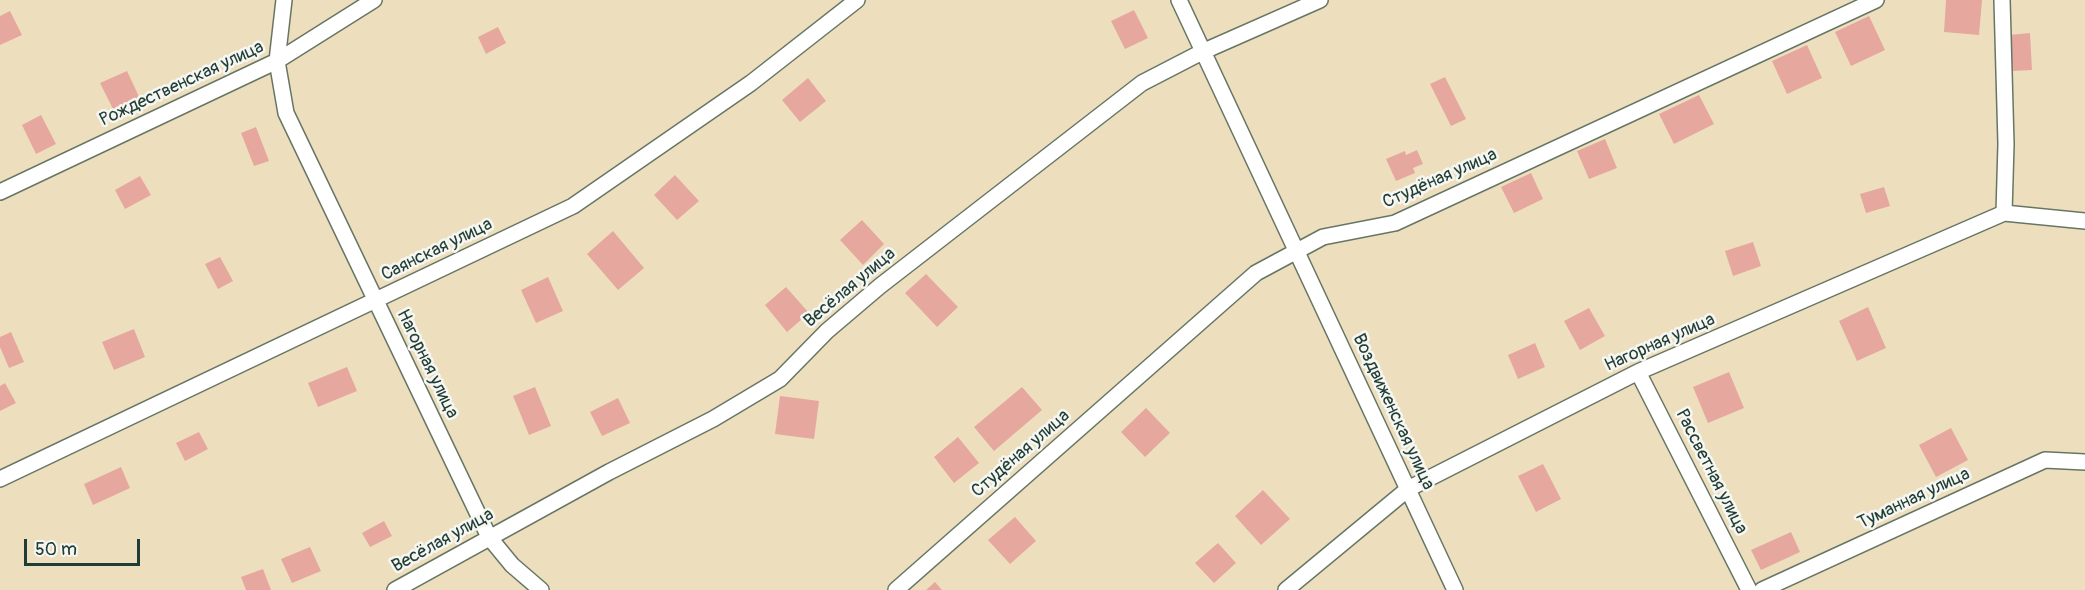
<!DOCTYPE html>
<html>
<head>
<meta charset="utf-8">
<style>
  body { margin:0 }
  #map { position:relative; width:2085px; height:590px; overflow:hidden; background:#eddfbe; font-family:Pangolin,sans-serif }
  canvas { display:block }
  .scale { position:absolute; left:24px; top:539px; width:116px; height:27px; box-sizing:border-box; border:3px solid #1f3d34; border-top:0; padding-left:8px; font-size:18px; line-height:21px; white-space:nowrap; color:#1f3d34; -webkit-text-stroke:4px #f6f6f2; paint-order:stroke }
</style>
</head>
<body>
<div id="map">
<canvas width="2085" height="590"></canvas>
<div class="scale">50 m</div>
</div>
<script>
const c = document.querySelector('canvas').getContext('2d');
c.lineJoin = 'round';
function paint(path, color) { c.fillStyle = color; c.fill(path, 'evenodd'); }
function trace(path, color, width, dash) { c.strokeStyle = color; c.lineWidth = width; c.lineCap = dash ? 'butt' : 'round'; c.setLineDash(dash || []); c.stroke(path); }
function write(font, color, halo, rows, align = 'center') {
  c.font = font + ' Pangolin,sans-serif'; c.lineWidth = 5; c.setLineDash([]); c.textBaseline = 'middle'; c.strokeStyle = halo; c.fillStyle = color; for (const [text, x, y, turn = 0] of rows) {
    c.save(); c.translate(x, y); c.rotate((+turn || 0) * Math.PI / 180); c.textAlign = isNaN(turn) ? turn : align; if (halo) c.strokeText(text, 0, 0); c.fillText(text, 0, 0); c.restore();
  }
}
paint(new Path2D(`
  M1946,0H1982L1979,35L1944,32Z
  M1134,10L1148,38L1125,49L1111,21Z
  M10,11L22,35L0,45V16Z
  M1869,16L1885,50L1851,66L1835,32Z
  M498,27L506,43L486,54L478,37Z
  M2030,33L2032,70L2011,71L2009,35Z
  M1807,45L1822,78L1787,94L1772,61Z
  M127,71L142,103L116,115L100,83Z
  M1445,77L1466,119L1451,126L1430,84Z
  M808,78L826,101L800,122L782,100Z
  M1699,95L1714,124L1674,144L1659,114Z
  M41,115L56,144L36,154L22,125Z
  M256,127L269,161L254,166L241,133Z
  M1605,139L1617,168L1589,179L1577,151Z
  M1417,150L1423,164L1413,168L1415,173L1396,181L1386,159L1405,151L1406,155Z
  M1531,173L1543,199L1514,213L1501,187Z
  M675,175L699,201L677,220L654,195Z
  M140,176L151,195L125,209L115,190Z
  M1884,187L1890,206L1866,213L1860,194Z
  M862,220L884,244L863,265L840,240Z
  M613,231L644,268L618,290L587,254Z
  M1753,242L1761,266L1733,276L1725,251Z
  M220,257L233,281L218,289L205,264Z
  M926,274L958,307L937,327L905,293Z
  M548,277L563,311L536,323L521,290Z
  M786,287L809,313L787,332L765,305Z
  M1868,307L1886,348L1857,361L1839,321Z
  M1589,308L1605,336L1580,350L1564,321Z
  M134,329L145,357L114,370L102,342Z
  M11,332L24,362L9,368L0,347V337Z
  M1535,343L1545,367L1518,379L1508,355Z
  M347,367L357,391L318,407L308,383Z
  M1729,372L1744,408L1708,423L1693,387Z
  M5,383L16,403L0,411V386Z
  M535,387L551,426L529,435L513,396Z
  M1022,387L1042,410L994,451L974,427Z
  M780,396L819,401L814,439L775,434Z
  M618,398L630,423L602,436L590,412Z
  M1146,408L1170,433L1145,457L1121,432Z
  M1951,428L1968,460L1936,477L1919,445Z
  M199,432L208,449L185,461L176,443Z
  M958,437L979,463L954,483L934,457Z
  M1543,464L1561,499L1536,512L1518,476Z
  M121,467L130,488L93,505L84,484Z
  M1263,490L1290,519L1261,545L1235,516Z
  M1015,517L1036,541L1010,564L988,540Z
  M384,521L392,536L370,547L362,533Z
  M1791,532L1800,552L1761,570L1751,550Z
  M1218,543L1236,563L1214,583L1195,563Z
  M310,547L321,571L292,583L281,559Z
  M263,569L271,590H246L241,577Z
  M935,582L942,590H926Z`), '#e6a79e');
const minor = new Path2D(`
  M284,0L277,61L286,113L489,537L512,565L541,590
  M1179,0L1455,590
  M2002,0L2006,144L2004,213
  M0,192L277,61L374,0
  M1638,372L1749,590
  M0,479L573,206L751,83L857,0
  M395,590L609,472L713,419L780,379L827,331L880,286L1142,83L1202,52L1320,0
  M896,590L1256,273L1323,237L1395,223L1876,0
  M1286,590L1408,489L1638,372L2004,213L2085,221
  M1762,590L2045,460L2085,462`);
trace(minor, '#677664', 18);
trace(minor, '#fff', 15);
write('18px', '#1f3d34', '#f6f6f2', [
  ["Рождественская улица",182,84,-25],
  ["Студёная улица",1440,179,-24],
  ["Саянская улица",437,250,-26],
  ["Весёлая улица",850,288,-40],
  ["Нагорная улица",1660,343,-24],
  ["Нагорная улица",427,364,64],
  ["Воздвиженская улица",1393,412,65],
  ["Студёная улица",1021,454,-41],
  ["Рассветная улица",1711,472,63],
  ["Туманная улица",1914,499,-25],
  ["Весёлая улица",443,541,-29]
]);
</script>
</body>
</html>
